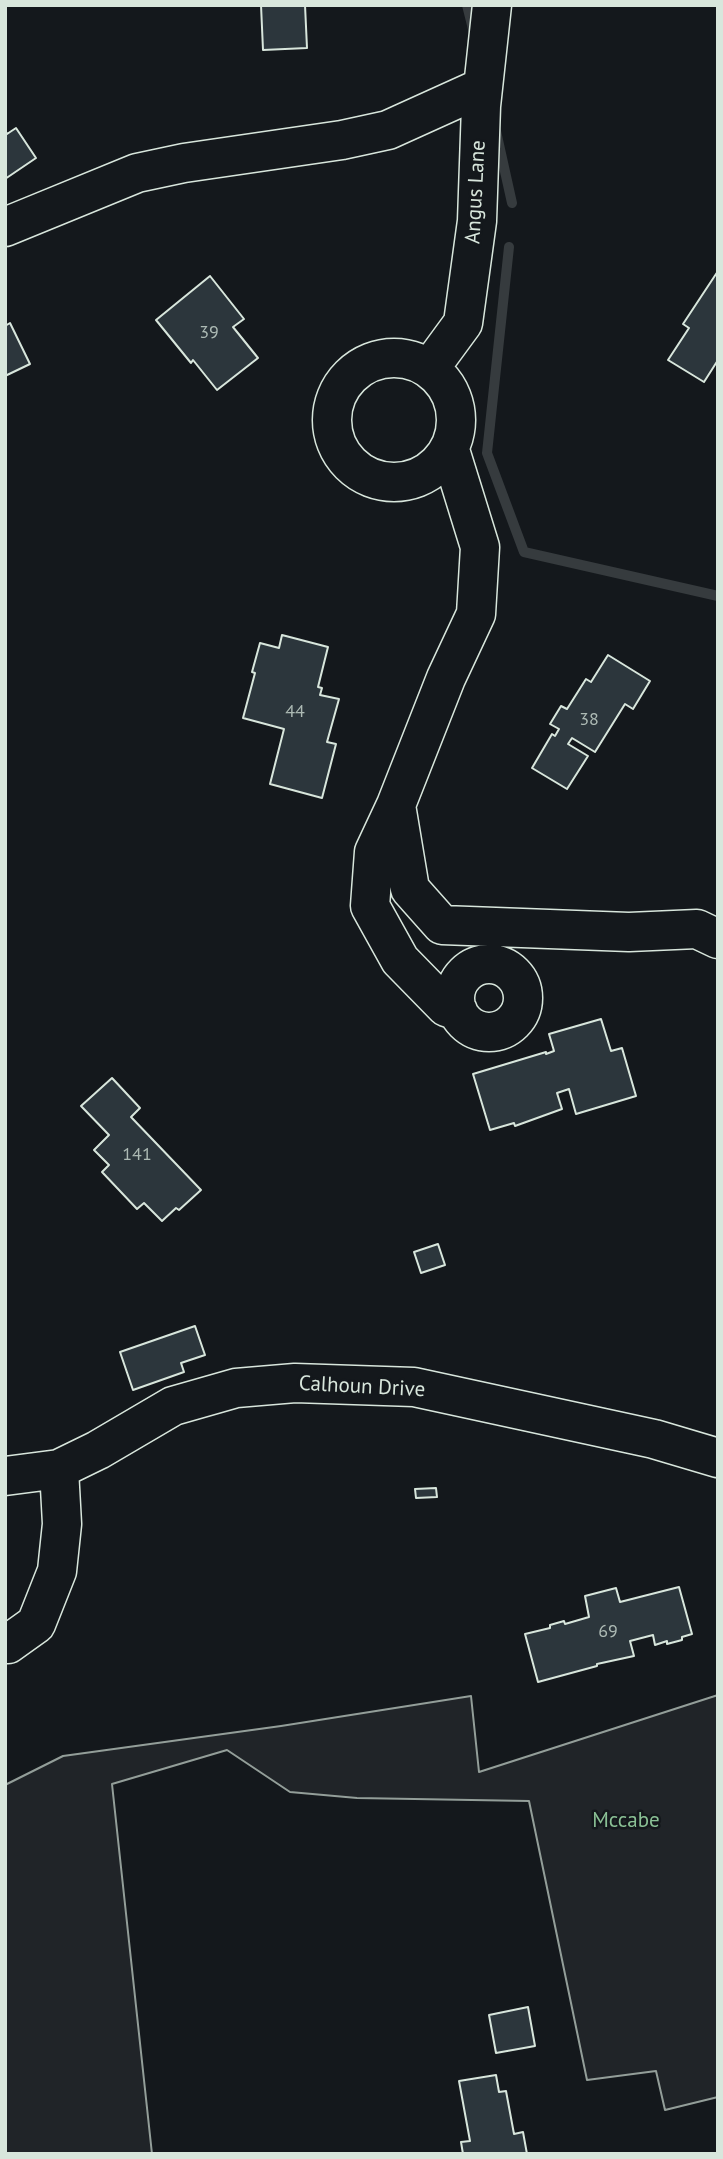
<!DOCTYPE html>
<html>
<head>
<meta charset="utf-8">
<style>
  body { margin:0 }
  #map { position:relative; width:723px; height:2159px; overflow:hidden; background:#14181c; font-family:"PT Sans",sans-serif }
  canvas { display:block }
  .frame { position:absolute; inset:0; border:7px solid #d8e6dc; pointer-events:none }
</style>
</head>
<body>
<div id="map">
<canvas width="723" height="2159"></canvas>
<div class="frame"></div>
</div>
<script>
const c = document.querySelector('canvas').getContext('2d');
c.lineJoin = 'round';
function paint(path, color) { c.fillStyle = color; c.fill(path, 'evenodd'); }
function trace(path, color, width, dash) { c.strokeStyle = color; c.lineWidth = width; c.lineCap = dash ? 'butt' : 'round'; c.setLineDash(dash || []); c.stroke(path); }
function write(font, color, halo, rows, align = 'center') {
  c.font = font + ' "PT Sans",sans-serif'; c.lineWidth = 5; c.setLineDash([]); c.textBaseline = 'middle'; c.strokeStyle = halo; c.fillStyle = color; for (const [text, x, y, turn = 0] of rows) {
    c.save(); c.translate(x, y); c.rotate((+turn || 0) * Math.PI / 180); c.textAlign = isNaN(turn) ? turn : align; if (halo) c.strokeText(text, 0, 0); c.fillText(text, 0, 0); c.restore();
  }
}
const green = new Path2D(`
  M718,1695V2097L665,2110L656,2071L587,2080L529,1801L357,1798L290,1792L227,1750L112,1784L152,2154H5V1785L63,1756L281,1726L471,1696L479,1772Z`);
paint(green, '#202428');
trace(green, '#939e99', 2);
trace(new Path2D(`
  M467,5L474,33
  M496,131L512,203
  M509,247L487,453L524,552L718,596`), '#363b3e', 10);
const building = new Path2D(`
  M261,5H305L307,48L263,50Z
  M16,128L36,158L5,179V130L7,134Z
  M718,271V360L704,382L668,360L689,328L683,324Z
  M210,276L244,319L233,327L258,358L217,390L193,360L191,363L156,320Z
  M10,323L30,364L5,376V326Z
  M282,635L328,647L318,687L322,688L320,695L339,699L327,742L336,744L322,798L270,784L284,729L243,718L255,673L252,672L260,643L279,648Z
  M608,655L650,681L633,709L625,704L595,752L572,738L568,744L588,756L567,789L532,768L552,734L555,736L559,729L550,724L561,706L567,709L586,679L591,682Z
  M601,1019L611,1051L622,1048L636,1096L576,1114L569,1089L557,1093L562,1109L515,1126L514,1123L490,1130L473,1074L546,1052V1054L554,1051L549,1034Z
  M112,1078L140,1108L131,1117L201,1190L179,1210L176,1208L162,1221L144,1203L137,1209L102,1172L109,1165L94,1150L109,1135L81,1106Z
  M438,1244L445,1265L421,1273L414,1252Z
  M195,1326L205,1355L181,1363L184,1372L133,1390L120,1352Z
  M436,1488L437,1497L416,1498L415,1489Z
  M679,1587L692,1634L682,1637V1640L667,1644V1641L655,1645L653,1635L630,1641L634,1656L597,1664V1666L538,1682L525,1634L550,1628V1625L564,1621L565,1624L589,1617L585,1596L616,1588L620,1602Z
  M528,2007L535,2046L496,2053L489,2015Z
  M496,2075L499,2092L506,2091L514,2134L523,2132L527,2154H463L461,2142L470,2141L459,2081Z`);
paint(building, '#2c363c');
trace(building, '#d8e6dc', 2);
const minor = new Path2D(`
  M5,227L137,173L184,163L342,140L388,130L483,87
  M332 420a62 62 0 1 1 124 0a62 62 0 1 1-124 0Z
  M430,368L463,323L477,221L481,106L492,5
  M396,805L446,678L476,614L480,547L450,450
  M455 998a34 34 0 1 1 68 0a34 34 0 1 1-68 0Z
  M458,1011L446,1007L400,960L370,906L374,852L396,805L410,889L442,925L629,932L697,929L718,939
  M5,1476L59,1469L98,1450L173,1406L236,1388L295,1383L414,1387L654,1439L718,1458
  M5,1644H8L36,1624L57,1571L62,1524L59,1469`);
trace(minor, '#d8e6dc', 41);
trace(minor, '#14181c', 38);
write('18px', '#adbab4', null, [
  ["39",209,333],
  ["44",295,712],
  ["38",589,720],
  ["141",137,1155],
  ["69",608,1632]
]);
write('21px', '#d8e6dc', '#14181c', [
  ["Angus Lane",476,192,-87],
  ["Calhoun Drive",362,1387,3]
]);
write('21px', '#8ac095', '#14181c', [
  ["Mccabe",626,1821]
]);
</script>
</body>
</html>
